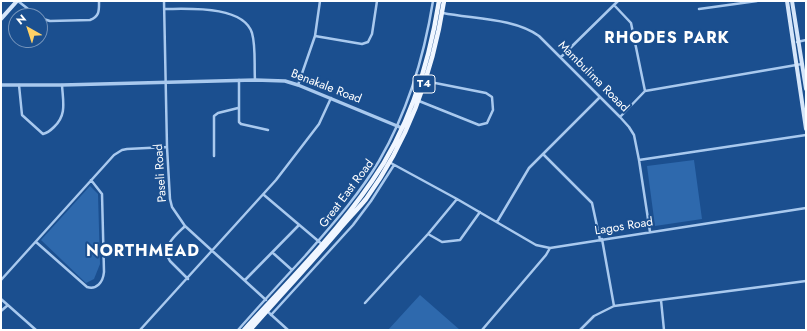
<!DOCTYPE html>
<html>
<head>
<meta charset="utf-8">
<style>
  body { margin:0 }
  #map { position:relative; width:807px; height:331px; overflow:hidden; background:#1b4f8f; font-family:Jost,sans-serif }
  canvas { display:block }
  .frame { position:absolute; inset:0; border:2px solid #fff; pointer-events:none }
  .north { position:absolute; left:8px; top:8px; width:40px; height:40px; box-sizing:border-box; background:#1b4f8f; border:1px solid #7695bc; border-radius:50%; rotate:321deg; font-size:11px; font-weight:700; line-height:16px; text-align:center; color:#fff }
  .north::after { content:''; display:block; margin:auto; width:14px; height:18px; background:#ffd166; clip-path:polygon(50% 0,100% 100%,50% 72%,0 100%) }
</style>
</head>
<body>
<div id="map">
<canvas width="807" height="331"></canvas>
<div class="frame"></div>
<div class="north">N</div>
</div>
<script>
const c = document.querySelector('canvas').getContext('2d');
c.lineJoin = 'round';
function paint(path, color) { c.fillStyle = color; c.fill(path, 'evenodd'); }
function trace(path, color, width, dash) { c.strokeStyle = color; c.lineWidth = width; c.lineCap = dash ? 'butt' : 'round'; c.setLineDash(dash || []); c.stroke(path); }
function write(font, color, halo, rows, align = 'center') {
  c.font = font + ' Jost,sans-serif'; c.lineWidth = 4; c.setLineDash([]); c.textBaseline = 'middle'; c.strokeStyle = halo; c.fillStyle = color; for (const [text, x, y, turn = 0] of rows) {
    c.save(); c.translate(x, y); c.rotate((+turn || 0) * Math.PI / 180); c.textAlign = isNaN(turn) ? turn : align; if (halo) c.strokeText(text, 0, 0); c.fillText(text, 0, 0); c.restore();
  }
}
paint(new Path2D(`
  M694,160L702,219L655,226L647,166Z
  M90,186L98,194L100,264L94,279L86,283L41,240Z
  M420,295L460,330H388Z`), '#2e69ad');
trace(new Path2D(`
  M18,1L37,16
  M164,1L167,147L170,199L172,207L185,226L266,300
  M614,5L631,23L645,91
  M165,9C188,9 243,5 252,33C256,47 254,65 255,80
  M699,9L757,1
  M443,13C473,19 514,18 539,36L620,117L629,127L634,135L639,160L650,232
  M40,18L50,21L90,20C100,16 99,10 99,1
  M315,36L362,44L368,42L372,34L377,1
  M797,42L806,40
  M561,57L618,1
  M239,80V122L241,124L268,130
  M19,85L22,115L43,134C47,133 50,131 54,127C67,115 63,102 62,85
  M298,85L315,36L320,1
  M419,101L479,125L487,123L493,110L492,97L486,93L425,81
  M620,117L645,91L802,64
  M543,154L592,203L600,240
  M214,156V116L218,113L238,108
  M639,160L806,135
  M389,162L457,199L536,245L550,248
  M264,195L323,245
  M497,222L529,168L600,97
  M185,226C176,235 160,247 170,261L188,279
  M428,234L442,242L460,240L480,212
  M602,239L614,306
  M36,242L87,287C97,290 103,282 104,272L102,194L91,180
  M273,253L292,270
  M1,280L114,155L122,150L127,149L167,147
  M245,280L299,225
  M1,299L36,330
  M661,300L664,330
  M365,303L428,234L457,199
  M1,311L8,305
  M267,311L288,330
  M271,315L353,225L371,201L394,165
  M140,330L276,180L319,124L331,98
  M238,330C260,305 282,281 305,256C331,226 359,195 379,161C408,111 424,57 433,1
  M482,330L546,255L550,248L806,208
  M580,330L594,316L614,306L806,281`), '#a9c9ee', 2.5);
trace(new Path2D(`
  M1,85H62L255,80L285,81L298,85L402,128`), '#a9c9ee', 3.5);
trace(new Path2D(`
  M787,1L806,129
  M792,1L806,89
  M1,19L17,1`), '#d6e6fa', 4);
trace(new Path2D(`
  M244,330C288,282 335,235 372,181C409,128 429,64 439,1
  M250,330C279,297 309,265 338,231C347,220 357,210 366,199C408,141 433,71 444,1`), '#f0f6ff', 4.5);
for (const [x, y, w] of [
  [424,84,22]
]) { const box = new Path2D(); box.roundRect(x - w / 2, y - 9, w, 18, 3); c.fillStyle = '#1b4f8f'; c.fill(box); trace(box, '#fff', 1); }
write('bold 11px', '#fff', null, [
  ["T4",424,84]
]);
write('12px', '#fff', '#1b4f8f', [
  ["Mambulima Roaad",593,77,45],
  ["Benakale Road",326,87,21],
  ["Paseli Road",161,173,-94],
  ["Great East Road",347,194,-53],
  ["Lagos Road",624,227,-9]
]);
c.letterSpacing = '1px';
write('bold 16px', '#fff', '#1b4f8f', [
  ["RHODES PARK",667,39],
  ["NORTHMEAD",143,252]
]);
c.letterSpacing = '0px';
</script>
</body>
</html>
